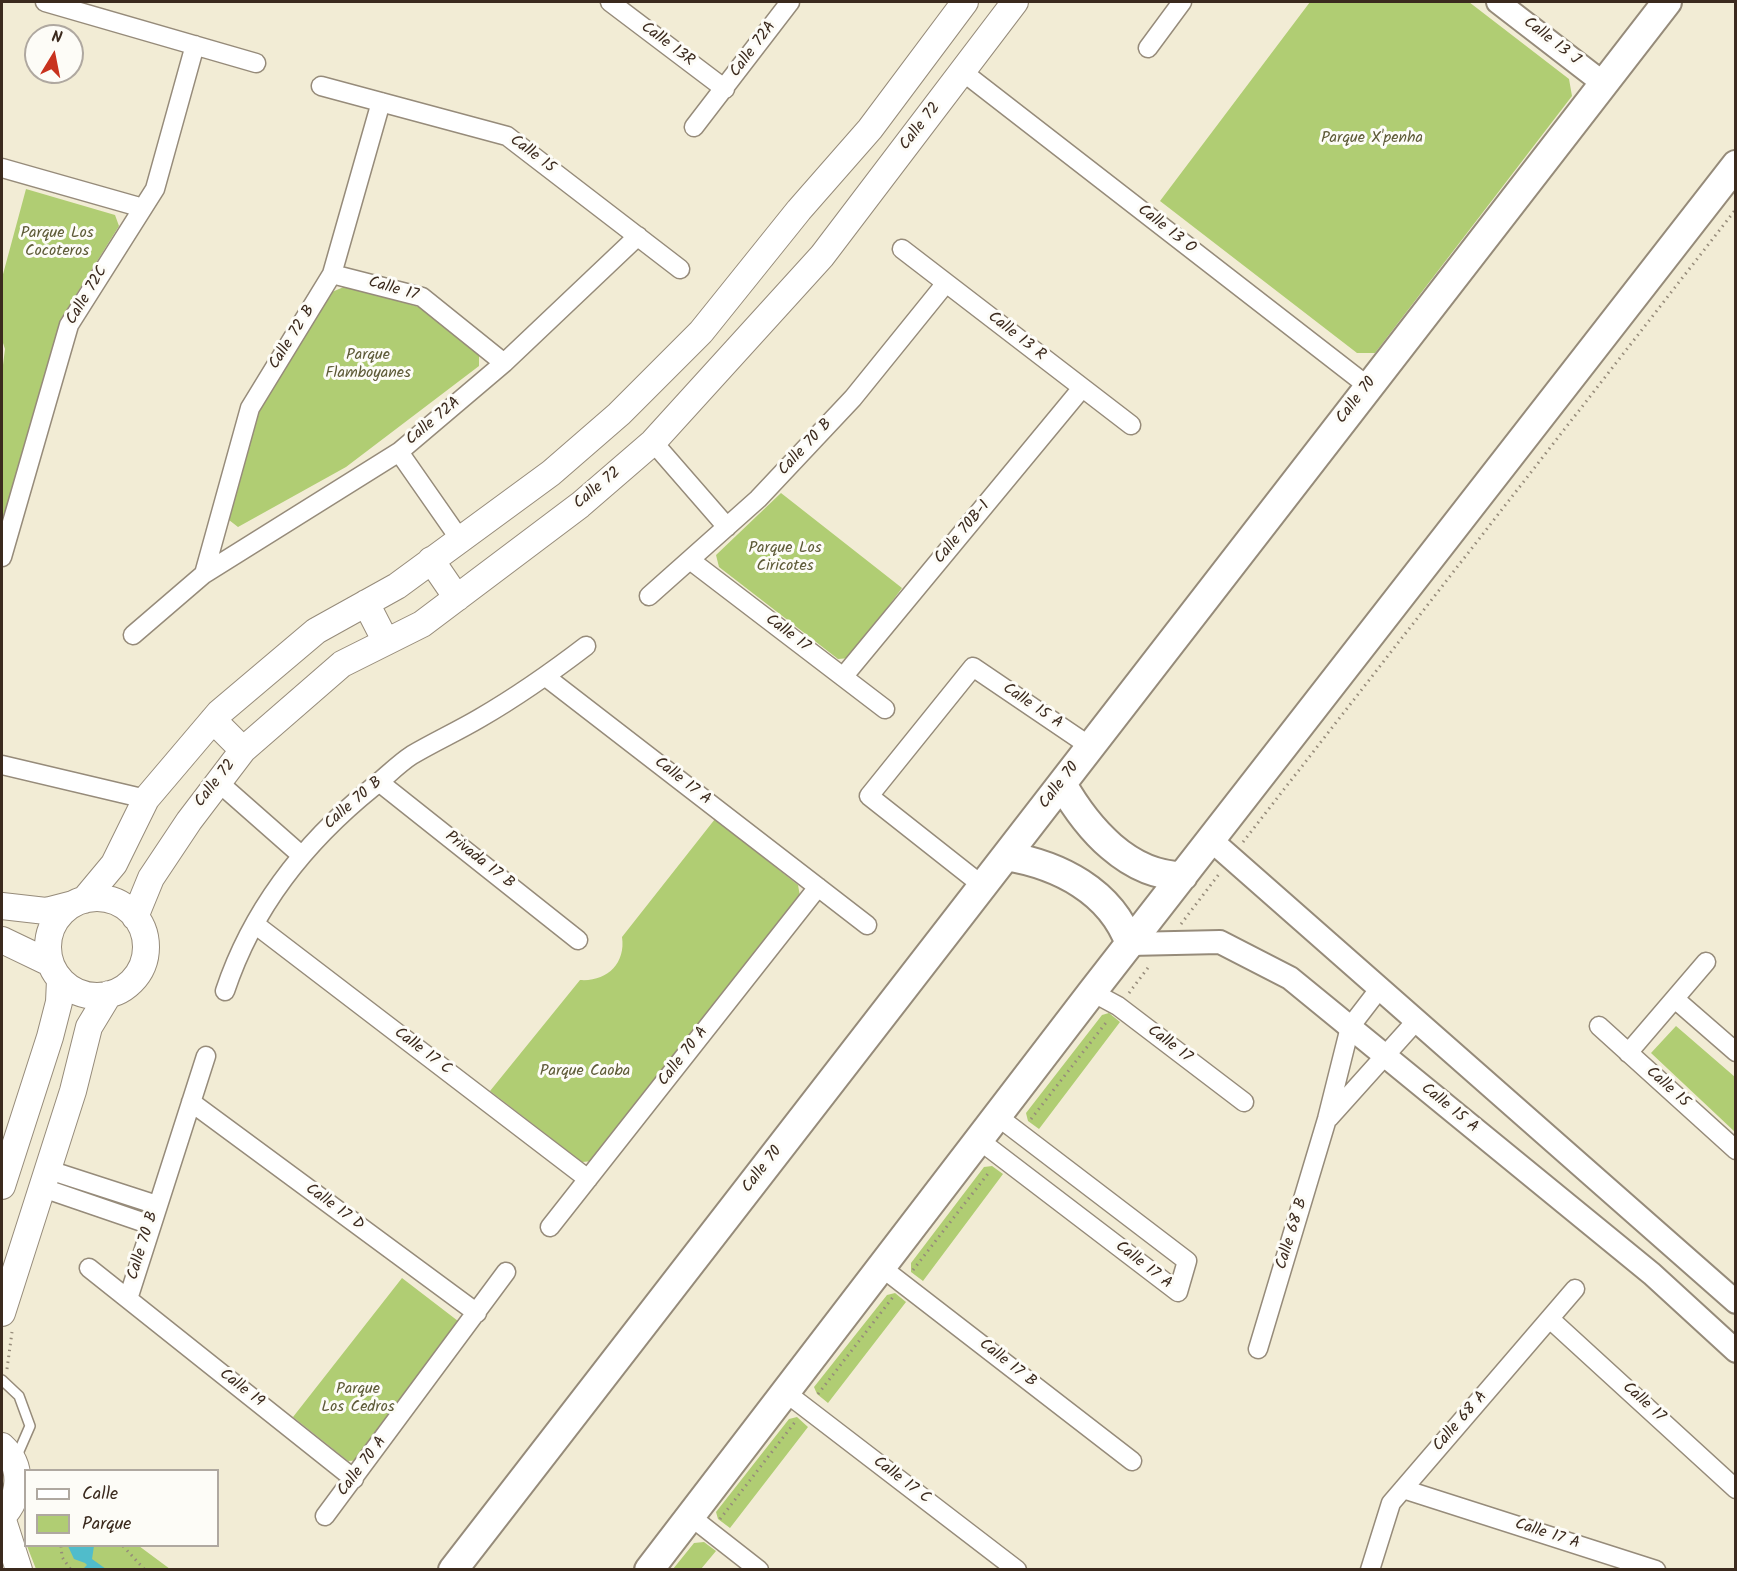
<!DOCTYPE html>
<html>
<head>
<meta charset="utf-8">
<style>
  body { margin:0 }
  #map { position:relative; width:1737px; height:1571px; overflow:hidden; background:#f2ecd5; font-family:Kalam,sans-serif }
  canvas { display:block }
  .frame { position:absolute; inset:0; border:3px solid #3b2a1e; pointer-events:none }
  .legend { position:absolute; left:24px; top:1469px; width:195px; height:78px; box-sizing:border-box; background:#fdfcf7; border:2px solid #afa8a0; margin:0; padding:8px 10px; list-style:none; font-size:18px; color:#3b2a1e }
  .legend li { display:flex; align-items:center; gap:12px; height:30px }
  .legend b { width:30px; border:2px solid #afa8a0 }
  .north { position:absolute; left:24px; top:24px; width:60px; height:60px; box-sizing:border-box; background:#fdfcf7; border:2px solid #afa8a0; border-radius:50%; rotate:10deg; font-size:16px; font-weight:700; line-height:24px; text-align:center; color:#3b2a1e }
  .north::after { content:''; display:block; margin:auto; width:21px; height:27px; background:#c8321e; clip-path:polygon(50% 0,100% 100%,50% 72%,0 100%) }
</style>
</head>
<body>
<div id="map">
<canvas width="1737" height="1571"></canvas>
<div class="frame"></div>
<ul class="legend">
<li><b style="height:8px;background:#fff"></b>Calle</li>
<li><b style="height:16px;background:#b0cd73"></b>Parque</li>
</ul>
<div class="north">N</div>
</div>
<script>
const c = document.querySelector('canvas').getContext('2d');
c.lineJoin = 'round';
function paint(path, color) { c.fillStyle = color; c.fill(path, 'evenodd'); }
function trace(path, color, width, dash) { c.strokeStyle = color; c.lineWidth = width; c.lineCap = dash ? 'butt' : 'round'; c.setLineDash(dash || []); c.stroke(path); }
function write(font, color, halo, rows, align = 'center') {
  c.font = font + ' Kalam,sans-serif'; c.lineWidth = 6; c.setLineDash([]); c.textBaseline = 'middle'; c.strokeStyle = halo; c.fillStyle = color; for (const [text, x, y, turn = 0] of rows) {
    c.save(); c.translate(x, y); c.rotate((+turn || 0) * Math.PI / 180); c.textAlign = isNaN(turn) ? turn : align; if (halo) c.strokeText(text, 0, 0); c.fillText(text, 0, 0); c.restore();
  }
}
paint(new Path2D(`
  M1310,2H1469L1569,79L1572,96L1375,353H1357L1160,201Z
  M26,189L115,215L119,226L61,319L2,524V373L5,349L2,340V278Z
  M346,286L419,307L479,353V366L346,467L238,527L229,520L260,409L332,292Z
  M781,493L902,588L850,658L838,659L719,567L716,555Z
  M715,819L798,885L800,896L594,1161L582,1162L490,1091L580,980C606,982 626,964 622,937Z
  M1109,1013L1120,1022L1039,1129L1028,1121L1026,1113L1102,1015Z
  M1676,1026L1735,1077V1132L1651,1053Z
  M992,1166L1003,1174L923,1281L911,1272V1263L984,1167Z
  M402,1278L458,1321L460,1333L362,1460L348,1461L293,1417Z
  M895,1293L906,1302L828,1403L817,1394L814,1387L887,1295Z
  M797,1417L808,1427L730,1528L718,1519L716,1512L789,1419Z
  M704,1542L716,1551L701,1569H673L694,1543Z
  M27,1546H139L170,1569H36Z`), '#b0cd73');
paint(new Path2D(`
  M68,1546H94L92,1559L106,1569H83L87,1565L85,1563L74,1559Z`), '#50bccb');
const service = new Path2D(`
  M2,1380L19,1396L30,1426L16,1458`);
const minor = new Path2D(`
  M45,2L256,63
  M610,2L725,89
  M1148,48L1182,2
  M963,72L1369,387
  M321,86L507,136L680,269
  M694,127L790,2
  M2,168L143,208
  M902,249L1131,425
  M332,274L422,297L504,363
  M653,442L727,527
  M399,452L459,538
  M2,557L69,325L155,189L195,45
  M690,560L885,709
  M204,574L250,408L332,274L381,102
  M649,596L758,499L853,398L946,283
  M133,635L204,574L399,452L504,363L638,236
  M546,677L867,925
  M843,677L1082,388
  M2,765L146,799
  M217,781L301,855
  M379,782L578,940
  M983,886L869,796L973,667L1091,747
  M256,925L588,1179
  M225,991C253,907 305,842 373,787C386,777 398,764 412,755C434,742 458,731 480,718C518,696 552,672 586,646
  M1092,992L1118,1006L1244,1102
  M1675,999L1736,1052
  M1599,1026L1736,1150
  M1628,1053L1706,962
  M191,1102L477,1313
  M1329,1118L1417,1020
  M979,1140L1178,1292L1187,1261L997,1116
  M49,1170L157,1205
  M43,1188L151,1225
  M550,1227L818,887
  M881,1267L1132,1461
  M89,1268L354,1479
  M128,1299L206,1056
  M1550,1319L1736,1489
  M1258,1349L1327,1119L1350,1027L1380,988
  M785,1392L1017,1570
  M1403,1489L1656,1570
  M325,1516L506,1272
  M690,1516L759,1570
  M1370,1570L1391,1503L1575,1289`);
const tertiary = new Path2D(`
  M1498,2L1603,83
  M1211,840L1736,1302
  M1130,944L1220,942L1290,978L1652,1274L1736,1351`);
const secondary = new Path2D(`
  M431,560L457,598
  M366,603L386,642
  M213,720L243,750
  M48 947a49 49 0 1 1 98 0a49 49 0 1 1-98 0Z
  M84,900L114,864L146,799L219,713L316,631L397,586L551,473L619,414L701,332L799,210L870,129L965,2
  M2,906L46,911L73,904
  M135,917L151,878L189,821L243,750L342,664L422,624L580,505L653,442L822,256L1015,2
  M2,940L50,963
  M2,1186L50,1037L59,1002L60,980
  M2,1313L73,1091L89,1027L109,994
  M2,1446C24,1466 21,1497 2,1517
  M2,1517L19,1570`);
const primary = new Path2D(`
  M1062,784C1087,828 1128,876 1183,876
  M1006,856C1059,865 1111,891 1130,944
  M453,1570L1667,2
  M649,1570L1092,992L1736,165`);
trace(service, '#968b7a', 12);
trace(minor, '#968b7a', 21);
trace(tertiary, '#968b7a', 26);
trace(secondary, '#968b7a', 28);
trace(primary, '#968b7a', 32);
trace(new Path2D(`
  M1243,842L1736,209
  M1181,924L1219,874
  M1129,993L1150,965
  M1031,1119L1108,1020
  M913,1270L990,1171
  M7,1369L12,1332
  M818,1394L893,1297
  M720,1519L795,1422
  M61,1546L62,1557L71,1570
  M123,1546L145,1570`), '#968b7a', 3, [1.5, 4.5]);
trace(service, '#fff', 9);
trace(minor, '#fff', 18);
trace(tertiary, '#fff', 22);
trace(secondary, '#fff', 26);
trace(primary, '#fff', 28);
write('16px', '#3b2a1e', '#fdfcf7', [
  ["Calle 13 J",1551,42,38],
  ["Calle 13R",667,45,37],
  ["Calle 72A",754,50,-53],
  ["Calle 72",921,127,-52],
  ["Calle 15",532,155,37],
  ["Calle 13 O",1166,230,38],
  ["Calle 17",393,290,16],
  ["Calle 72C",88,296,-59],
  ["Calle 13 R",1016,337,38],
  ["Calle 72 B",293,338,-58],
  ["Calle 70",1357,401,-52],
  ["Calle 72A",434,422,-40],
  ["Calle 70 B",806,448,-47],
  ["Calle 72",598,489,-40],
  ["Calle 70B-1",963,533,-50],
  ["Calle 17",787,634,37],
  ["Calle 15 A",1032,707,34],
  ["Calle 17 A",682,782,38],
  ["Calle 72",216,784,-52],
  ["Calle 70",1060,786,-52],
  ["Calle 70 B",354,804,-41],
  ["Privada 17 B",479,861,38],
  ["Calle 17",1169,1045,37],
  ["Calle 17 C",422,1052,37],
  ["Calle 70 A",684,1057,-52],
  ["Calle 15",1667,1088,42],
  ["Calle 15 A",1449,1109,39],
  ["Calle 70",763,1170,-52],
  ["Calle 17 D",334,1208,36],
  ["Calle 68 B",1293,1234,-73],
  ["Calle 70 B",144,1246,-73],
  ["Calle 17 A",1143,1266,38],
  ["Calle 17 B",1007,1364,38],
  ["Calle 19",241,1389,38],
  ["Calle 17",1643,1403,42],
  ["Calle 68 A",1461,1422,-49],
  ["Calle 70 A",363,1467,-53],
  ["Calle 17 C",901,1481,37],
  ["Calle 17 A",1547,1535,18]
]);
write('16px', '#5e5b38', '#fdfcf7', [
  ["Parque X'penha",1372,139],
  ["Parque Los",57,234],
  ["Cocoteros",57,252],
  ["Parque",368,356],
  ["Flamboyanes",368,374],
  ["Parque Los",785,549],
  ["Ciricotes",785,567],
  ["Parque Caoba",585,1072],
  ["Parque",358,1390],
  ["Los Cedros",358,1408]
]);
</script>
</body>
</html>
